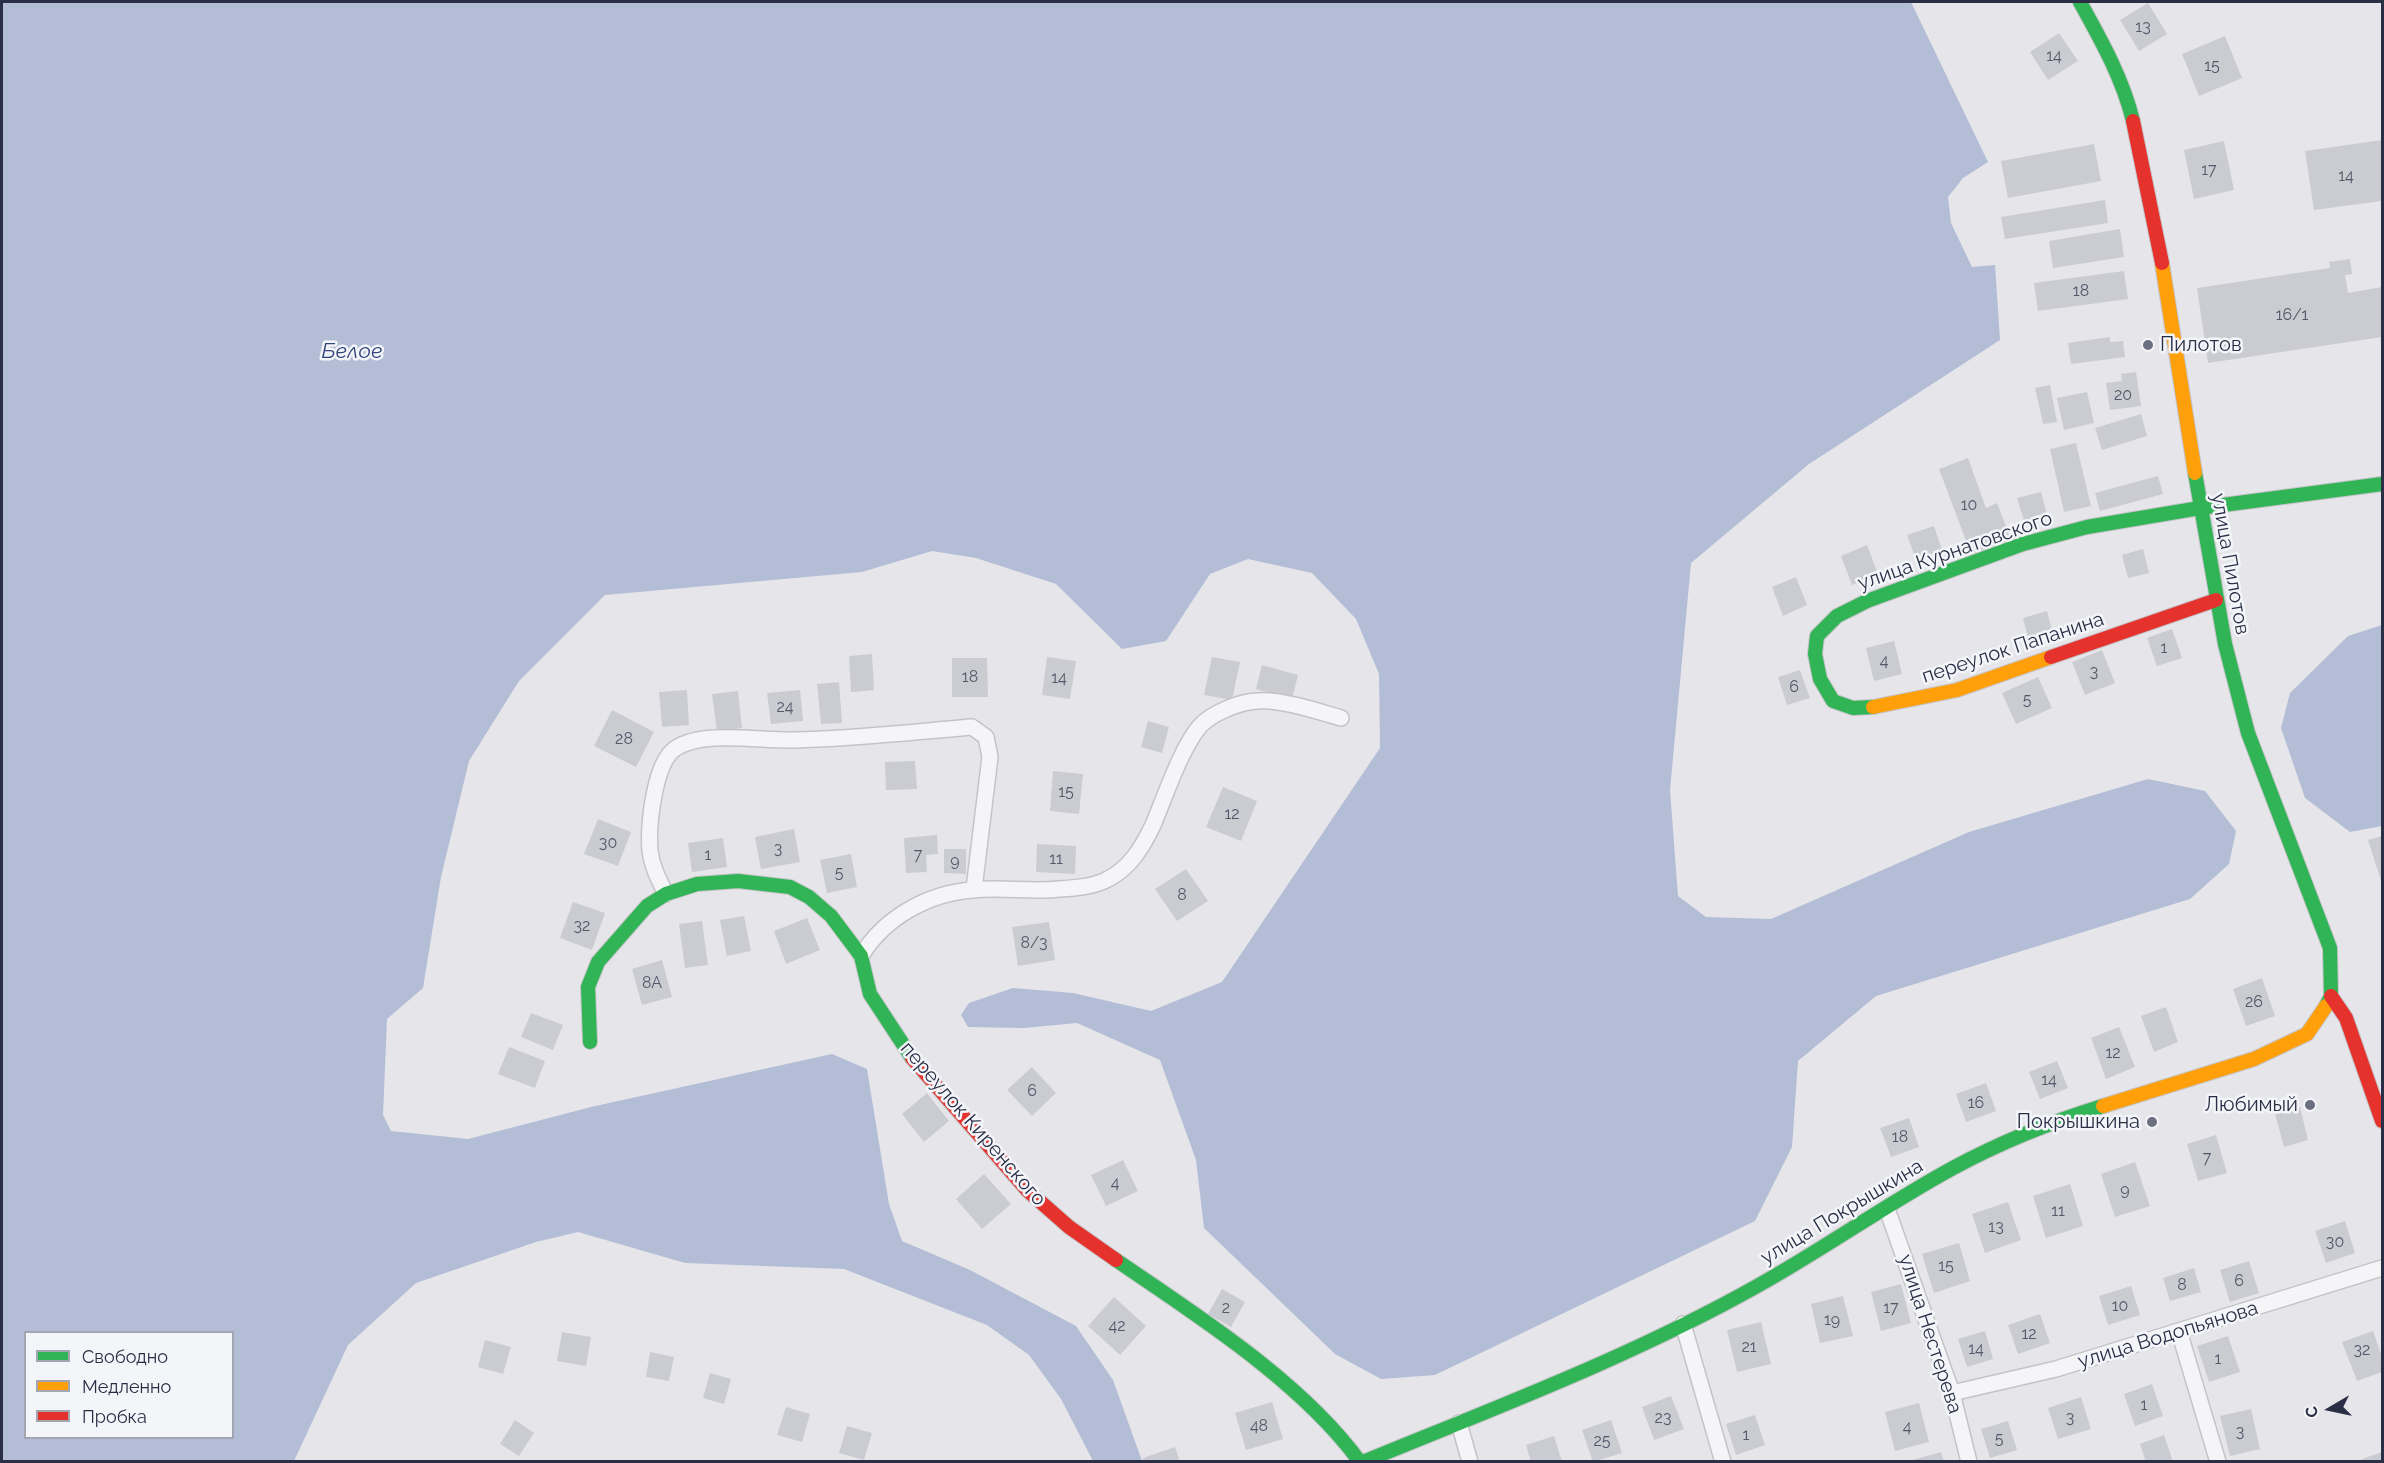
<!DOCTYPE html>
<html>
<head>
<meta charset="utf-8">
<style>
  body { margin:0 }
  #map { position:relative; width:2384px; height:1463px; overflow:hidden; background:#e6e6ea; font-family:Raleway,sans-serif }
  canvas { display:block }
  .frame { position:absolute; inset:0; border:3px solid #2a2f46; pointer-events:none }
  .legend { position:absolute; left:24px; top:1331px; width:210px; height:108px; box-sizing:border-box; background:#f4f5f9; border:2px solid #a3a6b1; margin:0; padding:8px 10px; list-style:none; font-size:18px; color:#2a2f46 }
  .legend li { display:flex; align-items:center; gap:12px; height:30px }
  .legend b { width:30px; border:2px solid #a3a6b1 }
  .north { position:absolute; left:2300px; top:1379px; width:60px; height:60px; -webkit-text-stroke:4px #f4f5f9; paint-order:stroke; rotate:261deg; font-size:16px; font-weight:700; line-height:24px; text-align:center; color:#2a2f46 }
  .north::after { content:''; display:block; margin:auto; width:21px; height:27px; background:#2a2f46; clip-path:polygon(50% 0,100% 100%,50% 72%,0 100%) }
</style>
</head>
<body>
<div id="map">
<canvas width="2384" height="1463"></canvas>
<div class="frame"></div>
<ul class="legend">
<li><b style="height:8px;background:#30b455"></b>Свободно</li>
<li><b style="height:8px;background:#ff9f0a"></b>Медленно</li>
<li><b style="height:8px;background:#e5322d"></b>Пробка</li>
</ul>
<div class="north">С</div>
</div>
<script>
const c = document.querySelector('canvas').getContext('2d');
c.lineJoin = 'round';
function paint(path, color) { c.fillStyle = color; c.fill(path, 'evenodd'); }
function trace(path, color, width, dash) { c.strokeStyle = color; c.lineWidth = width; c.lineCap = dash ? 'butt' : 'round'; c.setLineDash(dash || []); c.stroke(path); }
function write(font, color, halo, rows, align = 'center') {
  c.font = font + ' Raleway,sans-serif'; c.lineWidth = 5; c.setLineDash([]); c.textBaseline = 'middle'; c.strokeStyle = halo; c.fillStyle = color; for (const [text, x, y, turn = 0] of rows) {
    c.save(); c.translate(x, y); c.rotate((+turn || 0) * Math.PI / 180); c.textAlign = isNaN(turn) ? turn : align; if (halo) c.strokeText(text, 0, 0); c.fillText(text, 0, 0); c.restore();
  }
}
paint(new Path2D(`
  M2,2H1911L1988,162L1963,178L1948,197L1951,223L1972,267L1995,265L2000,340L1809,464L1691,563L1670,790L1678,896L1706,917L1771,919L1969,832L2148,779L2205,791L2236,831L2229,864L2190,899L1876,996L1798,1061L1792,1147L1755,1221L1435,1375L1381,1379L1335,1354L1204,1228L1196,1160L1160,1060L1077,1023L1024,1028L968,1027L961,1015L969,1003L1013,988L1073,993L1151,1011L1222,982L1380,748L1379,674L1356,619L1312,573L1248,559L1210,574L1166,641L1122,649L1056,584L976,558L932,551L862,572L605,595L519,681L469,761L441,877L423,988L387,1019L383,1115L391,1131L468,1139L591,1107L832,1054L867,1069L889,1204L902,1241L970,1270L1076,1326L1113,1380L1142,1461H1093L1061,1399L1029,1355L987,1325L844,1269L685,1263L578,1232L536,1242L416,1283L348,1345L294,1461H2ZM26,1332H232V1438H26Z
  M2382,625V826L2350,832L2305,798L2281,728L2290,693L2348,636Z`), '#b3bdd6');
paint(new Path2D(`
  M2148,3L2167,34L2139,51L2120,20Z
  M2059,33L2078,61L2048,80L2030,52Z
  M2225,36L2242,78L2199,96L2182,54Z
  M2382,140V201L2314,210L2305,151Z
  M2224,141L2234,190L2194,199L2184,150Z
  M2094,144L2101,181L2008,198L2001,161Z
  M2105,200L2108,223L2005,239L2001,217Z
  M2120,229L2124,257L2053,268L2049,241Z
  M2350,259L2352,274L2345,275L2348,293L2382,287V337L2208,363L2197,288L2330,268L2329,262Z
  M2124,271L2128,299L2038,311L2034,283Z
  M2110,337V342L2123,341L2125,357L2071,364L2068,343Z
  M2136,372L2141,406L2110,410L2106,383L2122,381L2121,374Z
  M2050,385L2057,422L2043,424L2035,388Z
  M2087,392L2094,423L2064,430L2057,398Z
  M2141,414L2147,436L2102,450L2095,428Z
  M2076,443L2091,506L2064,512L2050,449Z
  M1968,458L1986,508L1997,503L2011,539L1971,554L1939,469Z
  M2158,476L2163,494L2100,511L2095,493Z
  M2041,492L2048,518L2025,524L2017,498Z
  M1934,526L1942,550L1916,559L1907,535Z
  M1867,545L1878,574L1852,585L1841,556Z
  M2143,549L2149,573L2128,578L2122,555Z
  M1796,577L1807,605L1783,616L1772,587Z
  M2047,611L2053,634L2029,641L2023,618Z
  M2172,629L2182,658L2157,666L2147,638Z
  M1894,641L1902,674L1874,681L1866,648Z
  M2102,650L2115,683L2085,695L2072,662Z
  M872,654L874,690L851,692L849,656Z
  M1047,657L1076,661L1070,699L1042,695Z
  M1212,657L1240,662L1232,700L1204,695Z
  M952,658H987L988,697H952Z
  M1262,665L1298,675L1292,699L1256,689Z
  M1800,670L1810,698L1787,705L1778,677Z
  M2038,677L2052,708L2016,724L2002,693Z
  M839,682L842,723L821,724L817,684Z
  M687,690L689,725L662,727L659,692Z
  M800,690L803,721L771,724L767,693Z
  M738,691L742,728L717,731L712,694Z
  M612,710L654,732L636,767L594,746Z
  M1148,721L1169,727L1162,753L1141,747Z
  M915,761L917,789L886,790L885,762Z
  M1053,771L1083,774L1079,814L1050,811Z
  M1223,787L1257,801L1241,841L1206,827Z
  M598,819L631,832L618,866L584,854Z
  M794,829L800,862L761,869L755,837Z
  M937,835L938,854L926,855L927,872L906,873L904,838Z
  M2382,836V884L2368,840Z
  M723,838L727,867L692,872L688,843Z
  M1037,844L1076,846L1075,874L1036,872Z
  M944,849H966V874L944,873Z
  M851,854L857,887L827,893L820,860Z
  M1186,869L1208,901L1177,921L1155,889Z
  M573,902L605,913L592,950L560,938Z
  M744,916L751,951L727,956L720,920Z
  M807,918L820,950L786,964L774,931Z
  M702,921L708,965L685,968L679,924Z
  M1049,922L1055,960L1018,966L1012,927Z
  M662,960L672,997L642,1005L632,969Z
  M2262,978L2275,1016L2246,1026L2233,989Z
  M2166,1007L2178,1042L2154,1052L2141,1016Z
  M531,1013L563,1025L553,1050L521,1037Z
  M2119,1027L2135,1067L2106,1079L2091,1038Z
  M509,1047L545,1061L535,1088L498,1074Z
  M2057,1061L2068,1088L2040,1099L2029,1072Z
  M1032,1067L1056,1093L1032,1116L1007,1090Z
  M1986,1083L1996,1111L1966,1122L1956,1094Z
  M927,1093L949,1121L924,1142L902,1114Z
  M2300,1107L2308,1140L2284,1147L2275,1114Z
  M1909,1118L1919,1147L1891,1157L1880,1128Z
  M2216,1135L2227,1173L2198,1181L2187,1144Z
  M1123,1160L1138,1191L1106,1206L1091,1175Z
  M2135,1162L2150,1206L2115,1217L2101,1174Z
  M984,1174L1011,1204L982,1229L956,1199Z
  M2070,1184L2083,1226L2046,1238L2033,1196Z
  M2008,1202L2021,1240L1985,1253L1972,1214Z
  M2345,1221L2355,1253L2326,1263L2315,1231Z
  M1959,1243L1970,1281L1934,1293L1922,1254Z
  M2249,1261L2259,1293L2230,1302L2220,1270Z
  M2194,1268L2201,1292L2170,1301L2163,1278Z
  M1901,1284L1911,1323L1881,1331L1871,1292Z
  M2131,1286L2140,1315L2108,1325L2099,1296Z
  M1222,1289L1245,1302L1231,1327L1208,1314Z
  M1843,1296L1853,1336L1820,1343L1811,1304Z
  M1114,1297L1146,1326L1120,1355L1088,1326Z
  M2040,1314L2050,1343L2018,1354L2008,1325Z
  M1761,1322L1771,1364L1737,1372L1727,1330Z
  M1985,1331L1993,1359L1967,1367L1958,1339Z
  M2373,1331L2382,1357V1372L2357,1381L2342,1342Z
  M562,1332L591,1337L586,1366L557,1361Z
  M2228,1336L2240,1372L2209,1382L2197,1346Z
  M485,1340L511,1347L503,1374L478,1367Z
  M650,1352L674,1357L669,1381L646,1377Z
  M710,1373L731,1379L724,1404L703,1398Z
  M2152,1384L2163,1416L2135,1426L2124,1394Z
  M1671,1396L1684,1429L1654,1440L1642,1407Z
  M2081,1397L2091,1429L2058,1439L2048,1408Z
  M1272,1402L1283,1439L1246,1450L1235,1413Z
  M1919,1403L1929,1442L1895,1451L1885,1412Z
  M786,1407L810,1414L802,1442L777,1435Z
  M2251,1409L2260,1449L2230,1456L2220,1416Z
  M1755,1415L1765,1445L1736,1455L1726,1424Z
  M515,1420L534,1433L519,1456L500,1444Z
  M1611,1420L1622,1453L1593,1462L1582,1430Z
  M2008,1421L2017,1450L1990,1458L1981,1429Z
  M847,1426L872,1433L864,1460L839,1453Z
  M2164,1435L2173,1462H2146L2140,1444Z
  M1554,1436L1562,1462H1531L1526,1445Z
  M1175,1447L1180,1462H1144L1143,1458Z
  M1941,1452L1944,1462H1909V1461Z
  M2382,1452V1462H2362V1459Z`), '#cbccd1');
const street = new Path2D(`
  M666,894C659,880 652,867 650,851C648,826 654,762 676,748C703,730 761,741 794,740C853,739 912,732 972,727L986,737L990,757L974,889
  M861,956C884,918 928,893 973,890C1002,887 1031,892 1059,889C1074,888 1091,887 1104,881C1129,870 1142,848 1153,825C1165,797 1181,748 1200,726C1212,713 1239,702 1257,701C1281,699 1317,711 1341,718
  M1887,1209L1952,1393L1969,1462
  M1683,1324L1723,1462
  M2179,1331L2218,1462
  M1952,1393L2056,1369L2382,1268
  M1459,1423L1470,1462`);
const fast = new Path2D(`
  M2080,2C2101,40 2123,79 2133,121
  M2195,473L2225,644L2248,733L2330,948L2331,996L2326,1006
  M1873,707L1853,708L1833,701L1820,679L1815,654L1817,636L1837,616L1867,601L2023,544L2087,527L2200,508L2382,484
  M590,1042L588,987L598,962L647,906L666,894L697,884L738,881L790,887L809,897L831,916L861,956L870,994L912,1058
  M1116,1260C1198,1316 1302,1382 1360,1462
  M1363,1462C1497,1407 1633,1356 1759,1285C1825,1248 1887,1204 1953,1168C2001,1142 2051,1122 2103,1106`);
const slow = new Path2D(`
  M2162,263L2195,473
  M1873,707L1957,690L2051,657
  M2103,1106L2254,1059L2307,1034L2326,1006`);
const jam = new Path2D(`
  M2133,121L2162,263
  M2051,657L2216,600
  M2331,996L2346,1018L2382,1121
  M912,1058L1027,1190L1069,1227L1116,1260`);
trace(street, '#c4c4c8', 18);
trace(fast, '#c4c4c8', 16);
trace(slow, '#c4c4c8', 16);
trace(jam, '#c4c4c8', 16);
trace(street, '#f5f5f7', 15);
trace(fast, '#30b455', 14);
trace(slow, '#ff9f0a', 14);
trace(jam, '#e5322d', 14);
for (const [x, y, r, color] of [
  [2148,345,6,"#6c6f7f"],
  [2310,1105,6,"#6c6f7f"],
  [2152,1122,6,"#6c6f7f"]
]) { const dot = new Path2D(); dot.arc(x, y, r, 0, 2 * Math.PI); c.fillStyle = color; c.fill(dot); trace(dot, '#f4f5f9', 2); }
write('16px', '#54586a', null, [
  ["13",2143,27],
  ["14",2054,56],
  ["15",2212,66],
  ["17",2209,170],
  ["14",2346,176],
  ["18",2081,291],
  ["16/1",2292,315],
  ["20",2123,395],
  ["10",1969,505],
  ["1",2164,648],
  ["4",1884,661],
  ["3",2094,672],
  ["18",970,677],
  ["14",1059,678],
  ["6",1794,687],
  ["5",2027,700],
  ["24",785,707],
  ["28",624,739],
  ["15",1066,792],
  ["12",1232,814],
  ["30",608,843],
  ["3",778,849],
  ["1",708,855],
  ["7",918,855],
  ["11",1056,859],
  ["9",955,861],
  ["5",839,873],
  ["8",1182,895],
  ["32",582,926],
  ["8/3",1034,943],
  ["8А",652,983],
  ["26",2254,1002],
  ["12",2113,1053],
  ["14",2049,1080],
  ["6",1032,1091],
  ["16",1976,1103],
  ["18",1900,1137],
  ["7",2207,1158],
  ["4",1115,1183],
  ["9",2125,1190],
  ["11",2058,1211],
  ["13",1996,1227],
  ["30",2335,1242],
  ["15",1946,1266],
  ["6",2239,1281],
  ["8",2182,1285],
  ["10",2120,1306],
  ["2",1226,1308],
  ["17",1891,1308],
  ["19",1832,1320],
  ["42",1117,1326],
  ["12",2029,1334],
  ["21",1749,1347],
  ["14",1976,1349],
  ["32",2362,1350],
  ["1",2218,1359],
  ["1",2144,1405],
  ["23",1663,1418],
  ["3",2070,1418],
  ["48",1259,1426],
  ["4",1907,1427],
  ["3",2240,1432],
  ["1",1746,1435],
  ["5",1999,1439],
  ["25",1602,1441]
]);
write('20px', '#2a2f46', '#f4f5f9', [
  ["Пилотов",2160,345,"left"],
  ["Любимый",2298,1105],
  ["Покрышкина",2140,1122]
], 'right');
write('20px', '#2a2f46', '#f4f5f9', [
  ["улица Курнатовского",1955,551,-19],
  ["улица Пилотов",2230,564,80],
  ["переулок Папанина",2013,648,-18],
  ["переулок Киренского",973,1124,49],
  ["улица Покрышкина",1842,1212,-31],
  ["улица Нестерева",1930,1334,72],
  ["улица Водопьянова",2168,1335,-17]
]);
write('italic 21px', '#31457d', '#f4f5f9', [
  ["Белое",352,352]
]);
</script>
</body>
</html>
